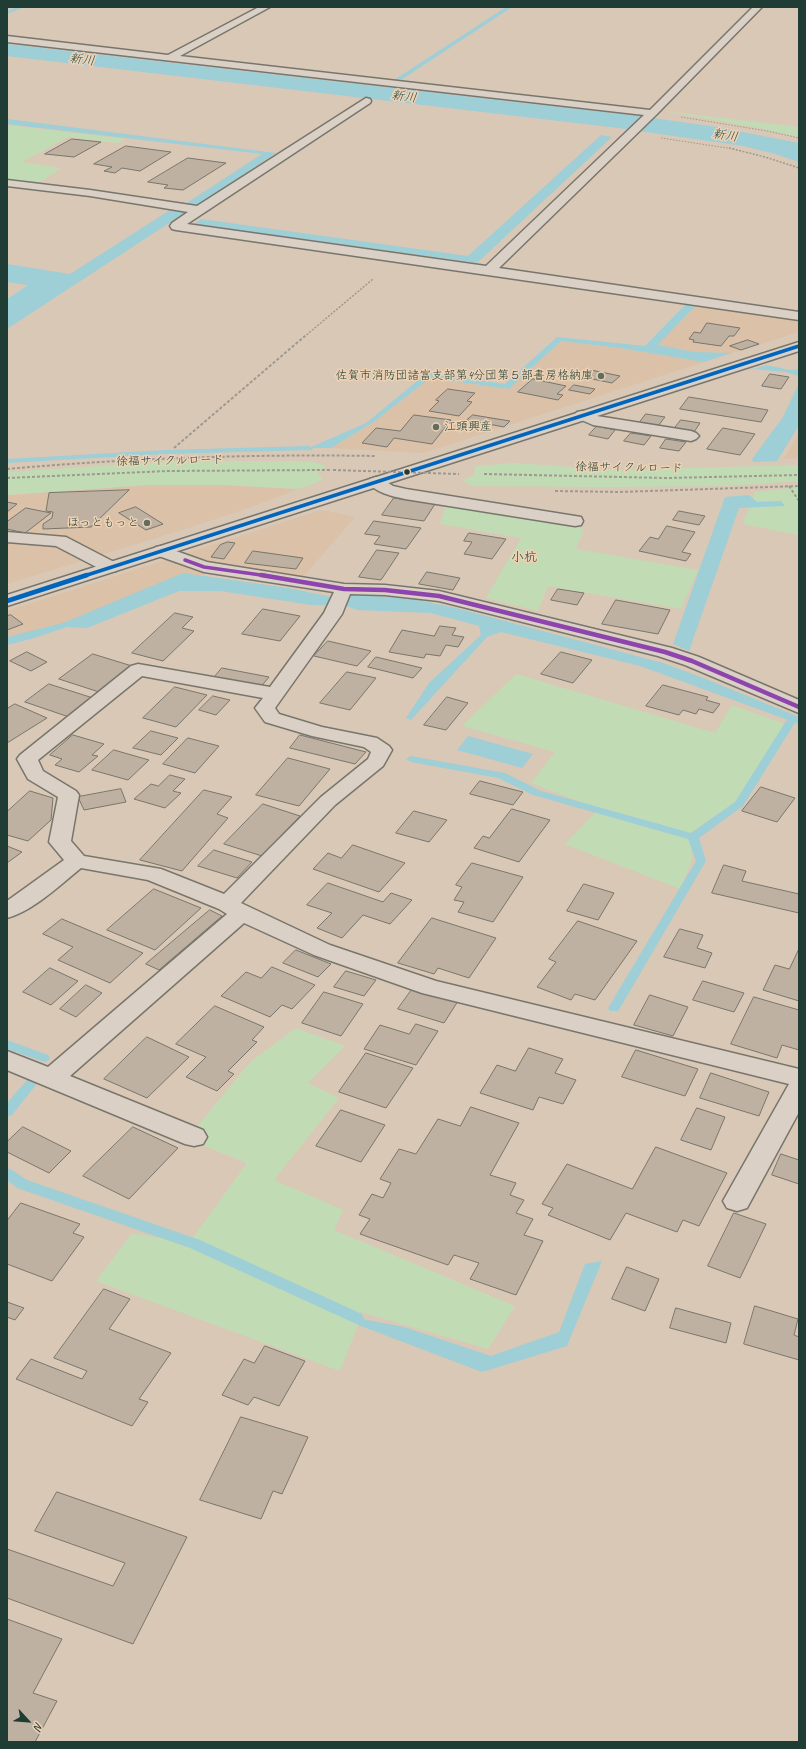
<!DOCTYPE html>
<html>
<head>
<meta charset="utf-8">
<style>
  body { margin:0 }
  #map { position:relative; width:806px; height:1749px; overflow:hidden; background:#d9c8b6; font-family:Caveat,sans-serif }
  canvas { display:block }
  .frame { position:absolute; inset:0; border:8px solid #1f3d34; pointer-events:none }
  .north { position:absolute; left:8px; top:1701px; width:40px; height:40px; -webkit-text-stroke:3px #eed2b5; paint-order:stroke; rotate:116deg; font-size:11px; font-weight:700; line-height:16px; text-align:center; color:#1f3d34 }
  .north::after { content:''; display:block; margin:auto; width:14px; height:18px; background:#1f3d34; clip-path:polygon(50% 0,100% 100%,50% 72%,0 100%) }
</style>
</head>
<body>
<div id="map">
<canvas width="806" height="1749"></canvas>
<div class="frame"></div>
<div class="north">N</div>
</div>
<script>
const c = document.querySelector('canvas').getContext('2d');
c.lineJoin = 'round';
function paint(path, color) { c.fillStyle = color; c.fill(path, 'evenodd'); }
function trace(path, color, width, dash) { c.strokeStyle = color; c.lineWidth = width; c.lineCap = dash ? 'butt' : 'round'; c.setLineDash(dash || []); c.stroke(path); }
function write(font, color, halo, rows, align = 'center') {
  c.font = font + ' Caveat,"Klee One",sans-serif'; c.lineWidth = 3; c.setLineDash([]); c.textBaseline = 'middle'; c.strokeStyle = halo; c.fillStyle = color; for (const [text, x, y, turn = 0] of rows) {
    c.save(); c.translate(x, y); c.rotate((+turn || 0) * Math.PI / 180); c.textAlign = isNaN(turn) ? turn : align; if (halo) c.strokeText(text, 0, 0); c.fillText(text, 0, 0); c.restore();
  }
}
paint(new Path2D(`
  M697,304L799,319V332L732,353L694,352L658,345Z
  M561,341L620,348L704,362L423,453L331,448L375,421L430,378L509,389Z
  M799,434V458L784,459Z
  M146,485H225L298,489L254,506L179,531L7,584V495Z
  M321,510L355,517L303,577L220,567L84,622L7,639V611Z`), '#dac1a7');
paint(new Path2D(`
  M663,111L799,127V137L754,127Z
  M7,125L126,139L117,143L68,137L22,162L61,168L38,184L7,181Z
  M174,461H310L327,466L317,473L323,480L298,489L225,485H146L7,495V472Z
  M515,463L619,470L799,465V481L725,486L604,487L473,486L462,480L473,476L476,466Z
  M799,487V535L743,524L755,492Z
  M446,505L584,529L576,549L698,570L681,609L548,586L538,611L486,598L521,538L440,524Z
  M516,674L715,733L732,705L785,724L734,804L690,833L692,860L680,889L565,844L599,809L531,783L555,752L462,726Z
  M296,1028L345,1046L308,1083L339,1098L274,1180L343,1210L334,1230L515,1306L488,1349L360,1312L358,1325L340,1371L96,1281L132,1233L189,1243L247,1163L187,1139L250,1062Z`), '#c1dcb5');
paint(new Path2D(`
  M506,7H512L401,80H394Z
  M7,44L639,116L717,127L799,143V162L775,154L743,146L618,128L7,56Z
  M7,119L276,153L199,205L185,204L262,154L7,124Z
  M601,135L612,137L477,263L194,224L201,219L468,256Z
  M170,210L186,212L7,329V299L28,285L7,282V264L70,274Z
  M686,304H697L658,345L694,352L732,353L704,362L620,348L561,341L509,389L430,378L375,421L331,448H309L366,423L427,373L505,384L557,337L645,346Z
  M767,365L789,370L799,369V376L785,372L753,369Z
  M799,383V425L777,461L753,462L752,459L783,417Z
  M749,495L757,502L781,501L785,506L739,508L689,651L673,644L725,497Z
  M183,573L288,588L332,597L370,595L412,599L456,608L663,663L701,677L799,717V724L640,666L501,632L487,637L411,720L406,718L429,683L481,635L479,626L431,613L357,610L344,605H311L221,591H179L87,628L67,627L31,639L7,645V637L63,623Z
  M468,736L533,754L522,768L457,750Z
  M602,1261L567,1346L482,1372L358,1325L357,1318L404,1327L491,1356L559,1332L585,1264Z`), '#9eced6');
paint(new Path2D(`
  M18,7H24L7,14V11Z
  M309,446L313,448L312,450L165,454L7,463V459L165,450Z
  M791,718L796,721L743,806L699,838L706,861L620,1008L618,1011H610L608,1008L696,861L688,839L533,795L498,778L411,762L406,759L411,756L505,773L541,791L691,833L735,802L786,721Z
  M7,1040L48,1055L50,1058L48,1061L44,1062L7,1049Z
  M31,1079L35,1080L37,1083L35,1086L12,1115L7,1117V1103L27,1080Z
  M7,1168L12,1170L27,1180L200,1240L362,1314L364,1318L362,1322L357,1324L352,1322L190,1248L17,1188L7,1180Z`), '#9eced6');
const building = new Path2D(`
  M72,139L101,142L74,157L45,154Z
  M126,146L171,152L140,171L122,168L115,173L104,171L112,167L94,164Z
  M188,158L226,163L183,190L164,188L168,185L148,182Z
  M707,323L740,328L734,336H729L721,346L693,342L694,340L689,339L694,332L700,333Z
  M748,340L759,344L741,350L730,346Z
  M591,370L620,376L612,383L583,377Z
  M770,374L789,377L781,389L762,386Z
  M533,379L566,386L557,394L563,395L558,400L518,392Z
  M574,385L595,389L590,394L569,390Z
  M448,389L475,393L467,401L472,402L459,416L429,411L439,401L436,400Z
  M689,397L768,410L761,422L680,409Z
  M646,414L665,417L658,426L640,422Z
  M414,415L451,420L432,444L394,438L387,447L362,443L376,428L400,431Z
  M473,415L510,421L504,427L467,420Z
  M681,420L700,423L694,432L674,429Z
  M597,426L615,430L608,439L589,435Z
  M723,428L755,434L740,455L707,449Z
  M631,433L651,436L644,445L624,441Z
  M666,439L686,442L679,451L660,448Z
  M129,490L91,527L43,529V524L52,518L53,512L46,511L49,493Z
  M394,498L435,504L424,521L382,515Z
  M7,502L17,504L7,512Z
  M136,507L163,524L146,530L119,513Z
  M26,508L51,513L25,533L7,529V522Z
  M679,511L705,516L699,525L673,520Z
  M374,521L421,528L406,549L374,544L380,536L365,534Z
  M667,526L695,532L682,552L691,554L686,561L639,551L650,537L658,539Z
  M469,533L506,539L492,559L464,554L472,542L464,541Z
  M228,542L235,543L224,559L211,557L220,545Z
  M377,550L399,553L381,580L359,577Z
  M253,551L303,558L296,569L245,563Z
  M427,572L460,578L453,590L419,584Z
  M558,589L584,593L577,605L551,600Z
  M616,600L670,610L658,634L602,624Z
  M263,609L300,616L280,641L242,634Z
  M175,613L193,617L182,628L194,631L163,661L132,653Z
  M11,615L23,624L7,630V616Z
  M440,626L456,628L452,635L464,637L458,647L446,645L440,656L426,654L424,658L389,652L402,630L434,636Z
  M328,641L371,651L357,666L314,656Z
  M27,652L47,662L31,671L10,661Z
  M561,652L592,660L573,683L541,674Z
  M93,654L132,666L99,692L59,679Z
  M376,657L422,668L413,678L368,667Z
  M222,668L269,677L259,689L212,680Z
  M347,672L376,678L350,710L320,703Z
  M49,684L93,698L69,717L25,702Z
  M663,685L708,697L706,700L720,704L713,713L699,709L696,714L683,710L679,715L646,706Z
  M175,687L207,695L176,727L143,718Z
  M213,696L230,700L216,715L199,710Z
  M447,697L468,703L446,730L424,725Z
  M15,704L47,718L7,743V709Z
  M151,731L178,738L161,755L133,748Z
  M73,735L104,744L92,755L98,756L79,772L55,765L62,759L50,755Z
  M300,735L366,752L355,764L290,748Z
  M188,738L219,746L195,773L163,764Z
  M114,750L149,760L128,780L92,770Z
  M288,758L330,769L299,806L256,795Z
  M170,775L185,779L173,791L181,793L165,808L134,799L151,784L158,786Z
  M480,781L523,792L513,805L470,794Z
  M761,787L795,798L777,822L742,811Z
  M121,789L126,802L84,810L78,797Z
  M204,790L232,797L217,814L228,818L182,871L140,860Z
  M30,791L53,798L51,820L28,841L7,835V812Z
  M263,804L300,816L262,856L224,844Z
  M512,809L550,820L519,862L474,848L483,836L489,838Z
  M414,811L447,820L429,842L396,833Z
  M353,845L405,863L379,892L313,869L328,853L341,858Z
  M7,846L22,852L7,863Z
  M214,850L252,862L237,878L198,866Z
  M472,863L523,877L493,922L458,912L464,902L454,900L462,887L456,885Z
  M724,865L746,871L742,881L799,894V913L712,893Z
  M328,883L383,902L391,893L412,900L390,924L363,915L342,938L317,928L332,913L307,905Z
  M584,884L614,893L598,920L567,911Z
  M154,889L201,908L155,950L107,930Z
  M210,910L222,916L159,970L146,964Z
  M432,918L496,938L469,978L438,968L434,974L398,963Z
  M62,919L143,953L110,983L58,960L73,947L43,934Z
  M578,921L637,941L595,1000L575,994L571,1000L537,987L556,962L549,959Z
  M680,929L703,935L697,948L712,953L705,968L664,957Z
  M799,949V1001L763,990L775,965L789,969Z
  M296,950L331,964L318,977L283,963Z
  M272,967L315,985L292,1009L282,1005L270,1017L221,996L246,972L261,978Z
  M50,968L78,981L51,1005L23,992Z
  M346,971L376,980L364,996L334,987Z
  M703,981L744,993L734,1012L693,1000Z
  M86,985L102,993L76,1017L60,1009Z
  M413,988L458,1001L444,1023L398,1009Z
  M324,992L363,1004L341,1036L302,1023Z
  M650,995L688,1007L673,1036L634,1025Z
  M754,997L799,1010V1050L782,1045L777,1058L731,1044Z
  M215,1006L264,1027L252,1040L257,1042L228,1071L234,1074L217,1091L186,1077L206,1057L176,1044Z
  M416,1024L438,1031L416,1065L364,1049L380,1025L409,1034Z
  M147,1037L189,1057L147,1098L104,1079Z
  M529,1048L563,1059L555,1073L576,1080L563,1104L539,1097L533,1110L480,1093L497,1065L515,1071Z
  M636,1050L698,1069L685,1096L622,1077Z
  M366,1053L413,1068L386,1108L339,1092Z
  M711,1073L769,1092L759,1116L700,1098Z
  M471,1107L519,1123L490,1175L516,1183L510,1195L524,1200L516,1213L533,1219L524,1235L543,1241L516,1295L470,1279L479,1263L454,1255L448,1265L360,1234L370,1219L359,1215L372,1194L383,1198L391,1183L380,1179L399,1149L416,1154L438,1119L460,1126Z
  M697,1108L725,1117L711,1150L681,1140Z
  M341,1110L385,1125L361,1162L316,1146Z
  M23,1127L71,1151L49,1173L7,1152V1142Z
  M133,1127L178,1148L129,1199L83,1176Z
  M656,1147L727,1173L699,1226L683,1220L677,1232L626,1213L610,1240L548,1215L553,1208L542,1204L567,1164L632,1189Z
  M781,1154L799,1160V1184L772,1175Z
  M21,1203L80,1224L73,1233L84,1237L52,1281L7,1264V1221Z
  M734,1213L766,1224L740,1278L708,1266Z
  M627,1267L659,1279L645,1311L612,1299Z
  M104,1289L130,1299L109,1329L171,1353L139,1399L148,1402L132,1426L16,1379L31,1359L82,1379L87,1371L54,1358Z
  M7,1302L24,1308L15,1320L7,1317Z
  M755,1306L798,1319L794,1335L799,1337V1360L744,1344Z
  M676,1308L731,1323L726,1343L670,1328Z
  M265,1346L305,1361L279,1406L254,1397L248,1405L222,1395L244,1359L254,1363Z
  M241,1417L308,1437L282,1494L273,1491L261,1519L200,1500Z
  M57,1492L187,1537L133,1644L7,1598V1549L113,1586L125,1563L35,1531Z
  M7,1619L62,1639L33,1693L57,1701L35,1742H7Z`);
paint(building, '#bfb1a2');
trace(building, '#78766c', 1);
const minor = new Path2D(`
  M259,7H270L180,56L650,110L753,7H762L656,115L499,268L799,312V320L176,230L172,229L170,226L172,223L188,212L90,196L7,186V180L90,190L197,206L366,98L370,99L371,101L370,103L187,224L486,266L644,115L7,42V36L168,55Z
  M582,411L597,416L691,431L696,433L699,436L696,439L691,441L593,425L577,418L575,415L577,412Z
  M376,477L382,479L393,486L406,489L575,516L581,517L583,521L581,525L575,526L405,499C392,496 376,493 368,482L370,479Z
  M7,532L66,537L116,563L119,567L116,571L110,572L104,571L56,546L7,542Z
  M162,546L207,562L344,584L385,585L439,591L672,648L699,657L799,700V713L685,665L658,656L439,601L385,595L350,594L342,614L275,708L279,714L322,727L377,738L389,746L392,750L383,766L335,805L241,903L330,945L436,981L799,1069V1112L747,1208L737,1211L727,1208L723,1201L789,1084L422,993L314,955L244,923L70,1076L203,1130L207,1137L203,1144L194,1146L185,1144L7,1070V1051L48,1067L227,914L219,909L148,880L81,868C60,885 33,911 7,918V901L64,860L49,842L58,797L28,779L17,759L20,755L131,666L138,664L270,687L324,613L334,592L204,572L156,555L153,551L156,547ZM142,676L263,698L255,708L265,722L312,736L364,747L371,752L368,759L321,797L224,894L161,869L84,856L71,841L79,795L76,791L43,771L38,760Z`);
const trunk = new Path2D(`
  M799,342V351L7,606V595Z`);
trace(minor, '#78766c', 3);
trace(trunk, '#78766c', 3);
trace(new Path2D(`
  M681,117L767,131L799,138
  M661,138L734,149`), '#9e9990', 1, [1.5, 1.5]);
trace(new Path2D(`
  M729,148L765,157L799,168
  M304,337L373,279`), '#9e9990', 1.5, [2, 1.5]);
trace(new Path2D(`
  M174,448L305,336
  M7,469C130,458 253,454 376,456
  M484,474L667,478L799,475
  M7,478L168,471L330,470
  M789,486L799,501
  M555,491L619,492L799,486`), '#9e9990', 2, [3, 2]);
paint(minor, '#dbd0c5');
paint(trunk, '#dbd0c5');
trace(new Path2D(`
  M333,470L459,474`), '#9e9990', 2, [3, 2]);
trace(new Path2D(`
  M185,560L204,567L268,576`), '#8e44ad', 3.5);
trace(new Path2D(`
  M261,575L344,589L385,590L439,596L665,652L692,661L799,707`), '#8e44ad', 4.5);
trace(new Path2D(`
  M84,576L799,346`), '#0065bd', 3.5);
trace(new Path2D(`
  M7,601L87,575`), '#0065bd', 4.5);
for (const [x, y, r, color] of [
  [601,376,4,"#606e62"],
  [436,427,4,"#606e62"],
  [407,472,3.5,"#1f3d34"],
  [147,523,4,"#606e62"]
]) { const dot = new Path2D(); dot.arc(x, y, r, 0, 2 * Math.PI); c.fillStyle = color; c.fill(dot); trace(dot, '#eed2b5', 1.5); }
write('12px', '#1f3d34', '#eed2b5', [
  ["佐賀市消防団諸富支部第4分団第５部書房格納庫",593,376],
  ["江頭興産",444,427,"left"],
  ["ほっともっと",139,523]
], 'right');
write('12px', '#1f3d34', '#eed2b5', [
  ["徐福サイクルロード",170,461,-1],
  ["徐福サイクルロード",629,468,1]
]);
write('italic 13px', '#294c46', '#eed2b5', [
  ["新川",82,60,7],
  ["新川",404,97,7],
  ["新川",725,136,9]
]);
write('13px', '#1f3d34', '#eed2b5', [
  ["小杭",524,558]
]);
</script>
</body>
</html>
